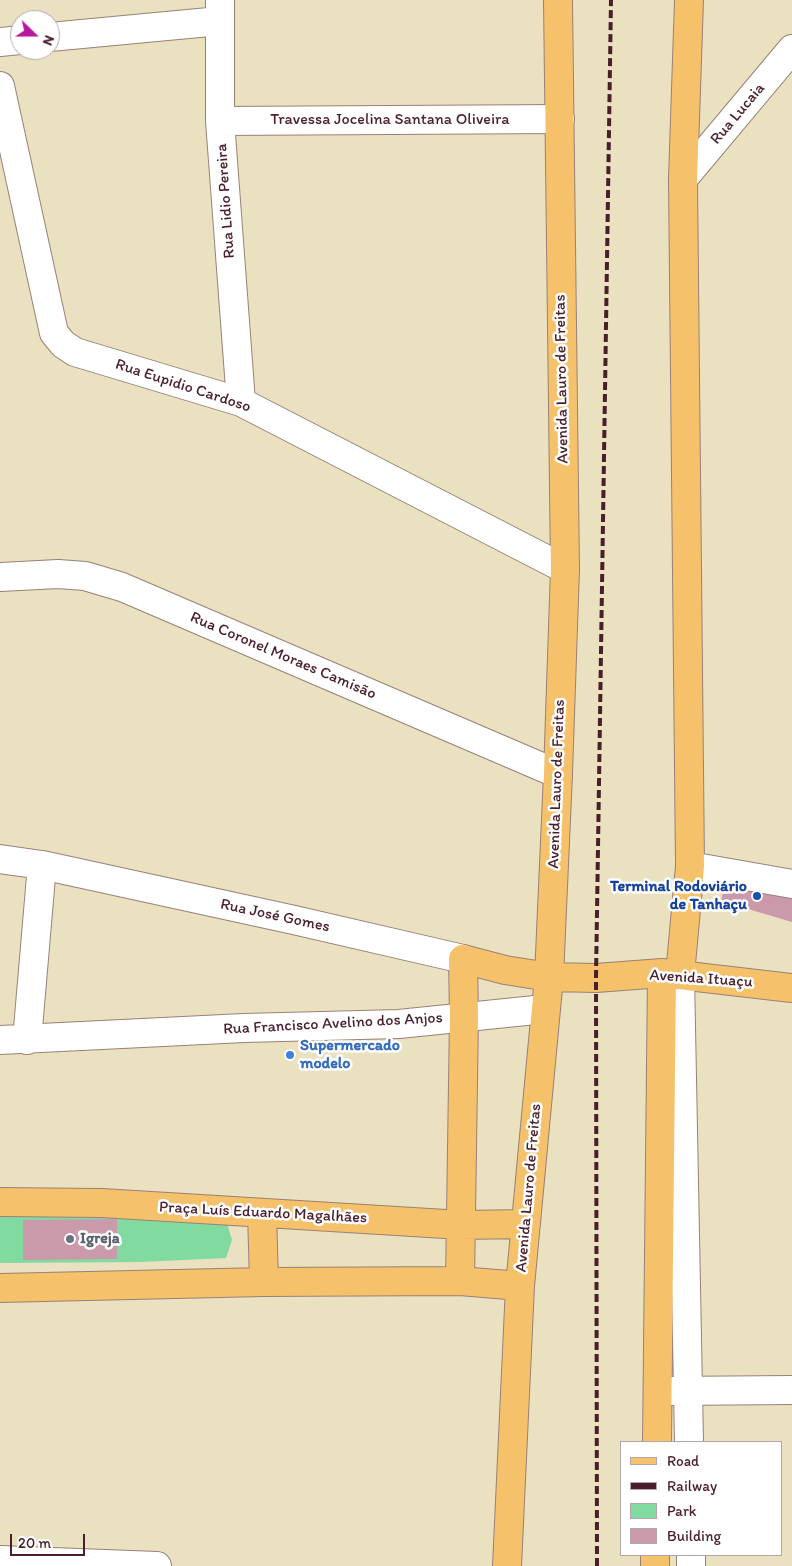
<!DOCTYPE html>
<html>
<head>
<meta charset="utf-8">
<style>
  body { margin:0 }
  #map { position:relative; width:792px; height:1566px; overflow:hidden; background:#eae1c0; font-family:Itim,sans-serif }
  canvas { display:block }
  .legend { position:absolute; left:620px; top:1441px; width:162px; height:115px; box-sizing:border-box; background:#fff; border:1px solid #b7a5aa; margin:0; padding:6px 9px; list-style:none; font-size:15px; color:#4a1f2b }
  .legend li { display:flex; align-items:center; gap:10px; height:25px }
  .legend b { width:25px; border:1px solid #b7a5aa }
  .north { position:absolute; left:10px; top:10px; width:50px; height:50px; box-sizing:border-box; background:#fff; border:1px solid #b7a5aa; border-radius:50%; rotate:112deg; font-size:14px; font-weight:700; line-height:20px; text-align:center; color:#4a1f2b }
  .north::after { content:''; display:block; margin:auto; width:18px; height:22px; background:#b5179e; clip-path:polygon(50% 0,100% 100%,50% 72%,0 100%) }
  .scale { position:absolute; left:10px; top:1534px; width:75px; height:22px; box-sizing:border-box; border:2px solid #4a1f2b; border-top:0; padding-left:6px; font-size:15px; line-height:18px; white-space:nowrap; color:#4a1f2b; -webkit-text-stroke:4px #fff; paint-order:stroke }
</style>
</head>
<body>
<div id="map">
<canvas width="792" height="1566"></canvas>
<ul class="legend">
<li><b style="height:6px;background:#f5c16b"></b>Road</li>
<li><b style="height:6px;background:#4a1f2b"></b>Railway</li>
<li><b style="height:14px;background:#81dba1"></b>Park</li>
<li><b style="height:14px;background:#ca9aaa"></b>Building</li>
</ul>
<div class="north">N</div>
<div class="scale">20 m</div>
</div>
<script>
const c = document.querySelector('canvas').getContext('2d');
c.lineJoin = 'round';
function paint(path, color) { c.fillStyle = color; c.fill(path, 'evenodd'); }
function trace(path, color, width, dash) { c.strokeStyle = color; c.lineWidth = width; c.lineCap = dash ? 'butt' : 'round'; c.setLineDash(dash || []); c.stroke(path); }
function write(font, color, halo, rows, align = 'center') {
  c.font = font + ' Itim,sans-serif'; c.lineWidth = 5; c.setLineDash([]); c.textBaseline = 'middle'; c.strokeStyle = halo; c.fillStyle = color; for (const [text, x, y, turn = 0] of rows) {
    c.save(); c.translate(x, y); c.rotate((+turn || 0) * Math.PI / 180); c.textAlign = isNaN(turn) ? turn : align; if (halo) c.strokeText(text, 0, 0); c.fillText(text, 0, 0); c.restore();
  }
}
paint(new Path2D(`
  M0,1214L207,1217L227,1223L232,1240L226,1258L141,1262L0,1263Z`), '#81dba1');
paint(new Path2D(`
  M727,873L792,891V922L721,901Z
  M117,1219V1259L23,1260V1220Z`), '#ca9aaa');
const minor = new Path2D(`
  M220,0V121L241,402
  M50,37L220,21
  M0,42L20,40
  M0,86L54,333L63,344L75,352L241,402L565,569
  M220,121L560,119
  M683,179L792,49
  M0,577L58,574L85,576L122,587L558,774
  M0,859L42,865L294,920L463,959
  M690,866L792,884
  M680,975L689,1442
  M0,1040L244,1028L399,1024L545,1009
  M27,1040L42,865
  M669,1391L792,1390
  M691,1555V1566
  M0,1560L157,1566`);
const major = new Path2D(`
  M680,975L690,866L683,179L689,0
  M0,1202L102,1203L462,1225L526,1224
  M262,1213L264,1282
  M460,1281L464,1017L463,959L505,970L549,977L596,978L662,973L792,988
  M0,1288L264,1282L460,1281L520,1286
  M657,1442L662,973
  M507,1566L520,1286L549,977L558,774L565,569L558,0
  M655,1566V1555`);
trace(minor, '#9a8076', 30);
trace(major, '#9a8076', 30);
trace(minor, '#fff', 28);
trace(major, '#f5c16b', 28);
trace(new Path2D(`
  M597,1566L596,978L611,0`), '#4a1f2b', 4, [8, 4]);
for (const [x, y, r, color] of [
  [757,896,5,"#1a4fb4"],
  [290,1055,5,"#3f7fe0"],
  [70,1239,5,"#6b7280"]
]) { const dot = new Path2D(); dot.arc(x, y, r, 0, 2 * Math.PI); c.fillStyle = color; c.fill(dot); trace(dot, '#fff', 2); }
write('16px', '#4a1f2b', '#fff', [
  ["Rua Lucaia",738,114,-50],
  ["Travessa Jocelina Santana Oliveira",390,120],
  ["Rua Lidio Pereira",226,201,-94],
  ["Avenida Lauro de Freitas",562,379,-91],
  ["Rua Eupidio Cardoso",183,386,18],
  ["Rua Coronel Moraes Camisão",283,656,23],
  ["Avenida Lauro de Freitas",557,784,-88],
  ["Rua José Gomes",275,916,12],
  ["Avenida Ituaçu",701,979,4],
  ["Rua Francisco Avelino dos Anjos",333,1024,-3],
  ["Avenida Lauro de Freitas",529,1188,-85],
  ["Praça Luís Eduardo Magalhães",263,1213,3]
]);
write('bold 16px', '#164399', '#fff', [
  ["Terminal Rodoviário",747,887],
  ["de Tanhaçu",747,905]
], 'right');
write('bold 16px', '#366cbe', '#fff', [
  ["Supermercado",300,1046],
  ["modelo",300,1064]
], 'left');
write('bold 16px', '#5b616d', '#fff', [
  ["Igreja",80,1239]
], 'left');
</script>
</body>
</html>
